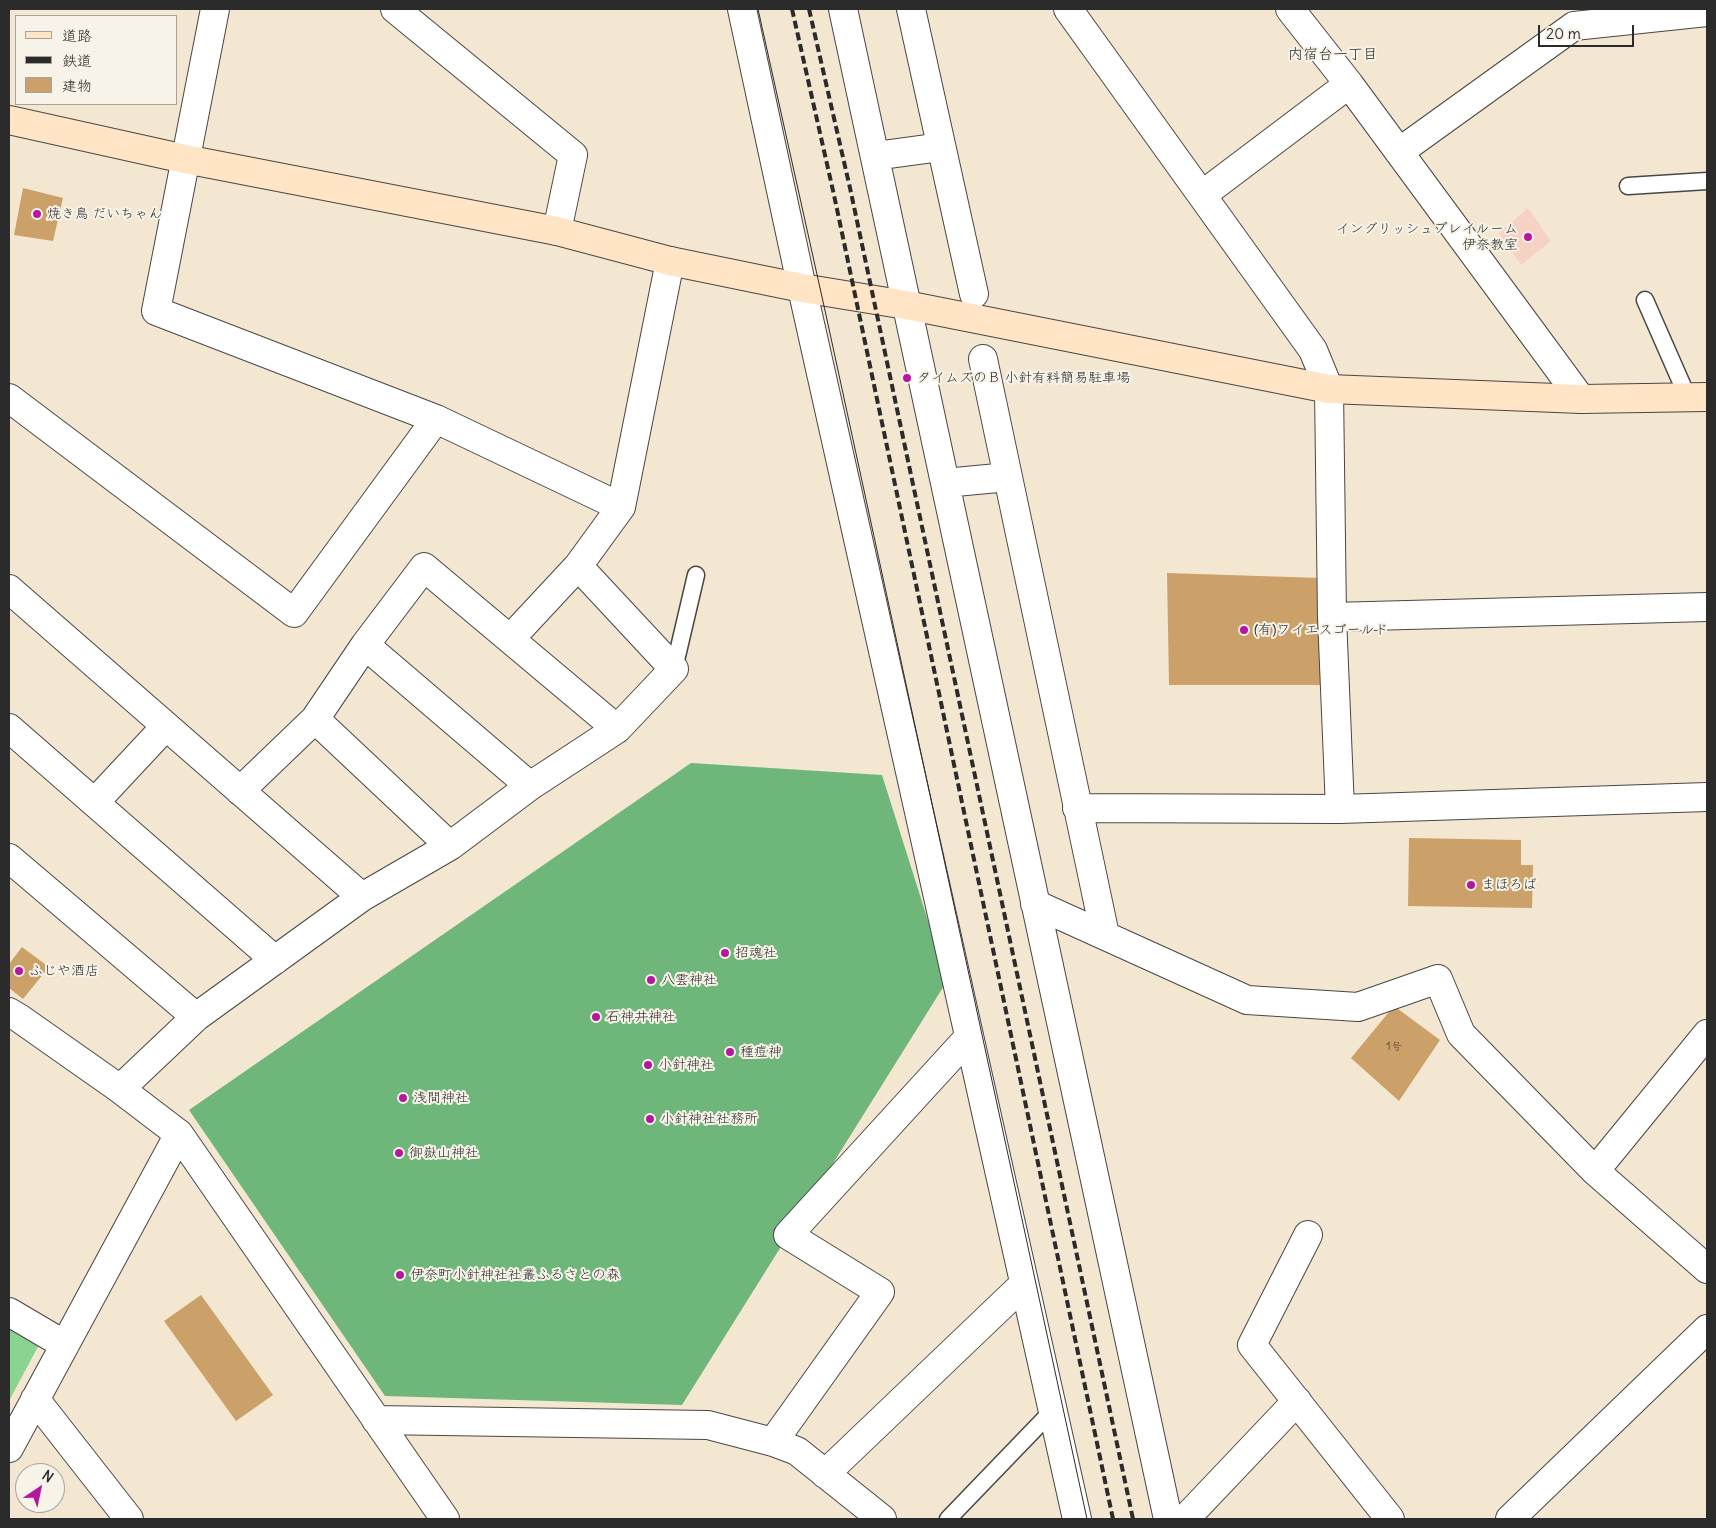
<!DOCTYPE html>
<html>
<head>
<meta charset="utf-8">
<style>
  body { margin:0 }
  #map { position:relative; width:1716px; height:1528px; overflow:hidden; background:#f4e7d1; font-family:Delius,"Klee One",sans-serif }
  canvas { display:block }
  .frame { position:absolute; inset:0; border:10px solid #2b2b2b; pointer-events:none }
  .legend { position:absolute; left:15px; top:15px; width:162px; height:90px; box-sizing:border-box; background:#f7f3e8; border:1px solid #a5a39c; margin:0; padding:6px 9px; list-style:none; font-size:15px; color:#2b2b2b }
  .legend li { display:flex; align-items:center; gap:10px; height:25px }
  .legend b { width:25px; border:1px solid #a5a39c }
  .north { position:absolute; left:15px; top:1463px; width:50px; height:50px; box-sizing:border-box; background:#f7f3e8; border:1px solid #a5a39c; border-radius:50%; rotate:34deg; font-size:14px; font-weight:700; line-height:20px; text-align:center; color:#2b2b2b }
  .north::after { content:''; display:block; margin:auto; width:18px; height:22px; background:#b5179e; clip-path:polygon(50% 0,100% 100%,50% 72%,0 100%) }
  .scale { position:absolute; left:1538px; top:25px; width:96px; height:22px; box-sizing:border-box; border:2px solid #2b2b2b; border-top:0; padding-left:6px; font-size:15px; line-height:18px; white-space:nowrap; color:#2b2b2b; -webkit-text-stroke:4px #f7f3e8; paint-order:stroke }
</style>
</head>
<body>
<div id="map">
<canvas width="1716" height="1528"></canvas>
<div class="frame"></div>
<ul class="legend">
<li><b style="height:6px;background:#ffe4c6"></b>道路</li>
<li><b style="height:6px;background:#2b2b2b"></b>鉄道</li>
<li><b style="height:14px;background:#cba169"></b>建物</li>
</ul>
<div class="north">N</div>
<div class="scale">20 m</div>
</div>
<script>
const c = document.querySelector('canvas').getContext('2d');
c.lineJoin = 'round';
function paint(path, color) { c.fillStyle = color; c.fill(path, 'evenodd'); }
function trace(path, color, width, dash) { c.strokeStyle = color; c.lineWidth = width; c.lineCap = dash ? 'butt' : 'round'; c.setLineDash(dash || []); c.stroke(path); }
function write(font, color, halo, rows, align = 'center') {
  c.font = font + ' Delius,"Klee One",sans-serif'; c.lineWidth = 4; c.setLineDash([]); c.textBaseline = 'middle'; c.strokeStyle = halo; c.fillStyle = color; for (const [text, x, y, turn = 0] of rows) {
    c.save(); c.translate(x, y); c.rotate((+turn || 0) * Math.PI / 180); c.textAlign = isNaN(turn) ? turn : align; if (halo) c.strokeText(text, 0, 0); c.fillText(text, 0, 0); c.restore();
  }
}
paint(new Path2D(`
  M1528,208L1551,241L1521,265L1499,233Z`), '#f6d2c4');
paint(new Path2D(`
  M9,1322L41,1341L9,1401Z`), '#8ad491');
paint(new Path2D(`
  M691,763L882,775L947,981L682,1405L385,1396L189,1110Z`), '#6fb67b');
paint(new Path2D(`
  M23,188L63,198L53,241L14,235Z
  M1167,573L1321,578L1322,685H1169Z
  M1409,838L1521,840V865H1533L1532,908L1408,906Z
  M22,947L49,967L23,999L9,988V964Z
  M1394,1006L1440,1040L1399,1101L1351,1058Z
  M201,1295L273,1395L236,1421L164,1321Z`), '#cba169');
const lane = new Path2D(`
  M1628,186L1707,181
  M1645,300L1688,398
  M674,669L696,575
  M948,1519L1053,1410`);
const street = new Path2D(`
  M215,9L156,311L436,419L621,507
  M395,9L573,155L557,231
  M742,9L802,288L1077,1519
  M843,9L1168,1519
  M911,9L974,294
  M1068,9L1313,350L1329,389L1332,617L1340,809
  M1290,9L1349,84L1581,399
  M1399,152L1574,26L1707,12
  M875,156L941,147
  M1202,195L1349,84
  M983,359L1105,935
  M9,398L294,613L436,419
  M945,483L1008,477
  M9,589L362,897
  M1332,617L1707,607
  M510,639L578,566
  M315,719L450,846
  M9,728L275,960
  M530,786L365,645L424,567L617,729
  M240,791L315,719L365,645
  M95,802L166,726
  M1077,808L1340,809L1707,797
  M9,858L196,1017
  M1035,904L1247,1000L1358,1007L1438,979L1461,1034L1595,1171L1707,1269
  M9,1012L19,1018L120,1089L179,1134L445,1519
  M120,1089L196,1017L362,897L450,846L530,786L617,729L674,669L578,566L621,507L670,261
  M1595,1171L1707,1034
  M1308,1235L1252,1345L1390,1519
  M9,1312L65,1345
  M35,1399L129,1519
  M376,1420L708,1425L773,1442L797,1451L882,1519
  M773,1442L880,1292L788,1235L969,1037
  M9,1448L179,1134
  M825,1474L1024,1284
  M1185,1519L1297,1401
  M1510,1519L1707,1329`);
const secondary = new Path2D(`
  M9,120L185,159L557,231L670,261L802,288L906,305L1329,389L1581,399L1707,397`);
trace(lane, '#494744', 19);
trace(street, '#494744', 30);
trace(secondary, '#494744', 30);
trace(lane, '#fff', 16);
trace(street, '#fff', 28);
trace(secondary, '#ffe4c6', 28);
trace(new Path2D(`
  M758,9L826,315L1087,1519`), '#2b2b2b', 1);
trace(new Path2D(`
  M792,9L834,195L1113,1519
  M809,9L850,188L1133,1519`), '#2b2b2b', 4, [8, 4]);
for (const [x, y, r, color] of [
  [37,214,5,"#b5179e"],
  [1528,237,5,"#b5179e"],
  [907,378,5,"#b5179e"],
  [1244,630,5,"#b5179e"],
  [1471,885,5,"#b5179e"],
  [725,953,5,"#b5179e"],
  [19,971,5,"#b5179e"],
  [651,980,5,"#b5179e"],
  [596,1017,5,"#b5179e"],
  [730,1052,5,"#b5179e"],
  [648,1065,5,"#b5179e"],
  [403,1098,5,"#b5179e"],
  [650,1119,5,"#b5179e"],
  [399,1153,5,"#b5179e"],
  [400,1275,5,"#b5179e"]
]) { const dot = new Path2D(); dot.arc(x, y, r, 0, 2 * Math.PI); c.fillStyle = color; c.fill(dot); trace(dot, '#f7f3e8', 2); }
write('11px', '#53483a', null, [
  ["1号",1394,1047]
]);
write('14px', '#2b2b2b', '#f7f3e8', [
  ["焼き鳥 だいちゃん",47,214],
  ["イングリッシュプレイルーム",1518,229,"right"],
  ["伊奈教室",1518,245,"right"],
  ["タイムズのＢ 小針有料簡易駐車場",917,378],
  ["(有)ワイエスゴールド",1254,630],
  ["まほろば",1481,885],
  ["招魂社",735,953],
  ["ふじや酒店",29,971],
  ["八雲神社",661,980],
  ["石神井神社",606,1017],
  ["種痘神",740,1052],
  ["小針神社",658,1065],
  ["浅間神社",413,1098],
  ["小針神社社務所",660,1119],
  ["御嶽山神社",409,1153],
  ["伊奈町小針神社社叢ふるさとの森",410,1275]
], 'left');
write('15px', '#2b2b2b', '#f7f3e8', [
  ["内宿台一丁目",1333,55]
]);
</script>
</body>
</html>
